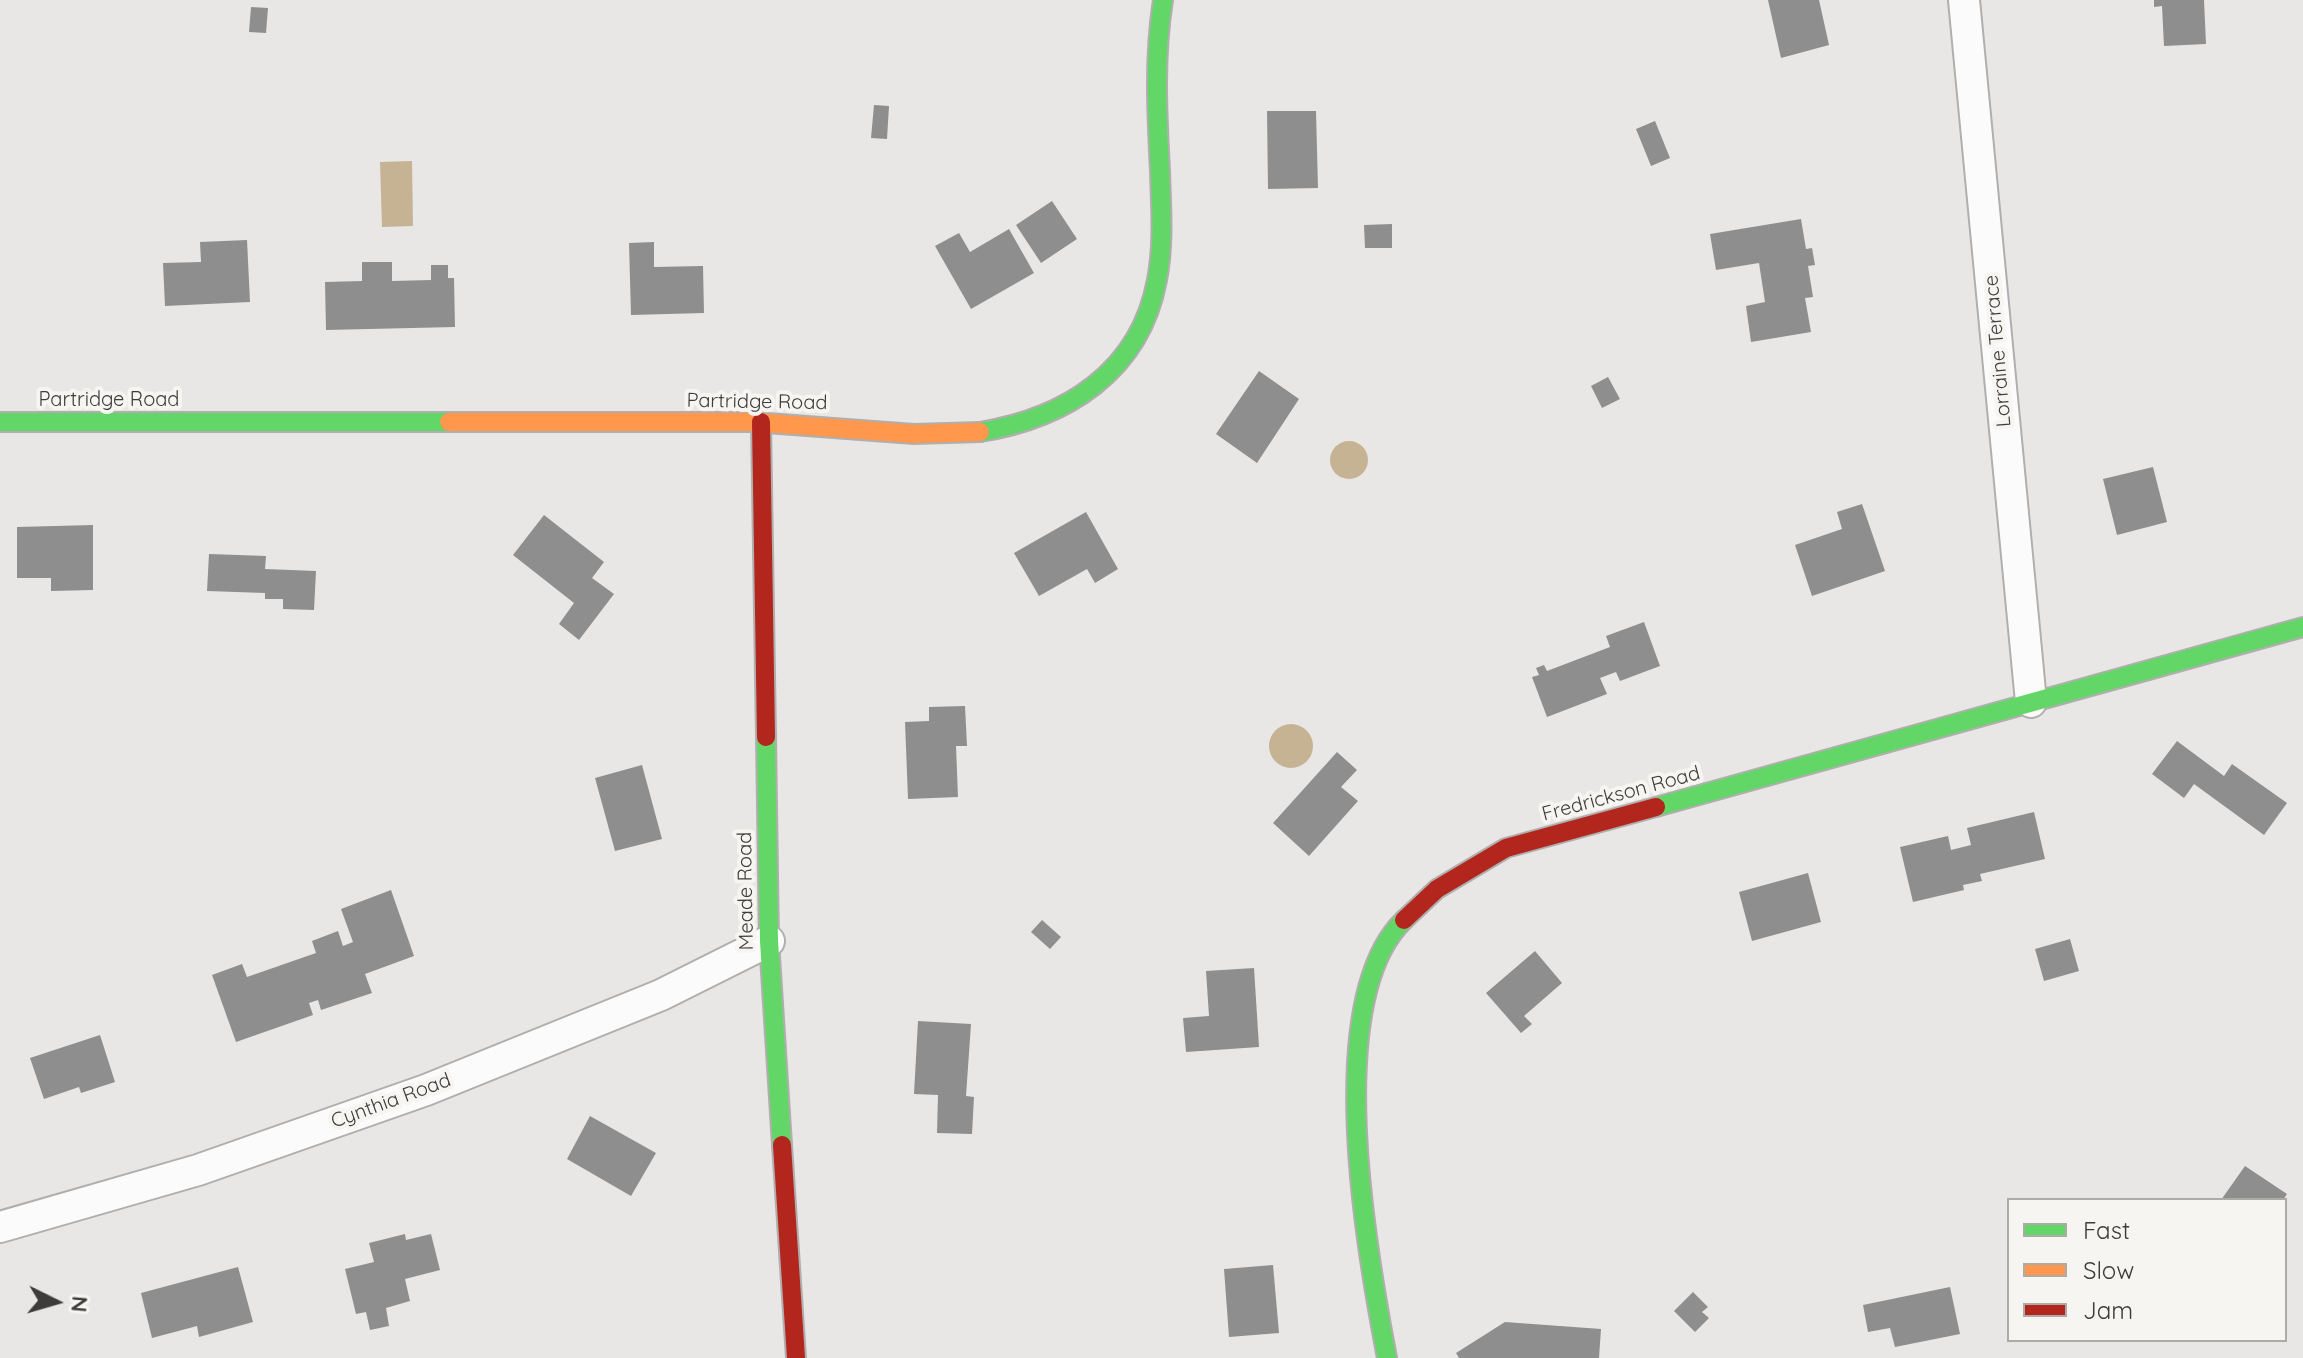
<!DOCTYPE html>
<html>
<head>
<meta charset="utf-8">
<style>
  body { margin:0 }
  #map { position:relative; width:2303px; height:1358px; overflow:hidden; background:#e9e7e5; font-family:Quicksand,sans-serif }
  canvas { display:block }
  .legend { position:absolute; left:2007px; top:1198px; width:280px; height:144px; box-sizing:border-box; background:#f7f5f1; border:2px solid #adaba8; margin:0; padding:10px 14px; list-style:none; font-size:24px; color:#3d3c3b }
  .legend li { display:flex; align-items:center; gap:16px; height:40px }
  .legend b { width:40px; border:2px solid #adaba8 }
  .north { position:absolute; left:16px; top:1262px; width:80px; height:80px; -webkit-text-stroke:6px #f7f5f1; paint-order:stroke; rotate:95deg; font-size:22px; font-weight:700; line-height:32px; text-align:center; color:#3d3c3b }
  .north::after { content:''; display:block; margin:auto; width:28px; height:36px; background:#3d3c3b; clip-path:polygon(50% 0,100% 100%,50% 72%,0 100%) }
</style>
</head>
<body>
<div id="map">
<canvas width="2303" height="1358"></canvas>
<ul class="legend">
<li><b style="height:10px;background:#63d668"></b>Fast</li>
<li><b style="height:10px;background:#ff974d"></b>Slow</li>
<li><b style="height:10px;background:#b3261e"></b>Jam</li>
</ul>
<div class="north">N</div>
</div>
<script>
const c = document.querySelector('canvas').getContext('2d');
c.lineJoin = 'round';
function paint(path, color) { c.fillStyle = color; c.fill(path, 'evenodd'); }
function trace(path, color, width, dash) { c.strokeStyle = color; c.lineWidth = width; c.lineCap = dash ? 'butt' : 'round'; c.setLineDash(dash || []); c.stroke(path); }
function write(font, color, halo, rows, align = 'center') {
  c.font = font + ' Quicksand,sans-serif'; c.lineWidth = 8; c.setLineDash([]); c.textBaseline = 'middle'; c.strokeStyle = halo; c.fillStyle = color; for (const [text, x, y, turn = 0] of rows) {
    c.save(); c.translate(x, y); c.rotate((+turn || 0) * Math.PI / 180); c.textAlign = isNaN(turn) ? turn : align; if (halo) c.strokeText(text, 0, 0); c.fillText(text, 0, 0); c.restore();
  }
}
paint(new Path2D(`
  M412,161L413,226L382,227L380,162Z
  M1330 460a19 19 0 1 1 38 0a19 19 0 1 1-38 0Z
  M1269 746a22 22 0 1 1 44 0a22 22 0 1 1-44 0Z`), '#c6b393');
paint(new Path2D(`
  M1768,0H1819L1829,45L1781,58Z
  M2154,0H2204L2206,44L2164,46L2162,6L2154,7Z
  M251,7L268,8L266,33L249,32Z
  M874,105L889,106L887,139L871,138Z
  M1267,111H1316L1318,188L1268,189Z
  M1655,121L1670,158L1651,166L1636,129Z
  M1052,201L1077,239L1041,263L1016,225Z
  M1801,219L1806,249L1812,248L1815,265L1808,266L1813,297L1805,298L1811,332L1751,342L1746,306L1765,302L1759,263L1716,270L1710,234Z
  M1392,224V248H1365L1364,225Z
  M1009,229L1034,273L971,309L935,246L959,233L970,252Z
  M247,240L250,302L165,306L163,263L201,262L200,242Z
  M654,242V267L703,266L704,313L631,315L629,243Z
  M362,262H392V281L431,280V265H448V278H454L455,327L326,330L325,282L362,281Z
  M1259,371L1299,399L1257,463L1216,434Z
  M1608,377L1620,399L1602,408L1591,386Z
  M2153,467L2167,522L2117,535L2103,479Z
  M1862,504L1885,571L1812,596L1795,545L1842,529L1837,512Z
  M1086,512L1118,569L1095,583L1087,569L1039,596L1014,553Z
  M544,515L604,562L592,578L614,594L579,640L559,624L574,603L513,555Z
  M93,525V590L51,591V578H17V527Z
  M209,554L266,556L265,569L316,571L314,610L283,609V599H265V593L207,591Z
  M1644,622L1660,666L1620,681L1616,672L1600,678L1607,694L1547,717L1532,677L1539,675L1536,668L1544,665L1547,671L1610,647L1606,636Z
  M965,706L967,746H956L958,797L908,799L905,722L929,721V707Z
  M2177,741L2224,776L2232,764L2287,803L2264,835L2194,784L2184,798L2152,774Z
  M1337,752L1357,770L1341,787L1358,801L1309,856L1273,823Z
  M642,765L662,839L615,851L595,778Z
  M2034,812L2045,859L1980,874L1982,881L1963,885L1964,890L1913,902L1900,847L1948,836L1951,850L1971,845L1967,828Z
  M1808,873L1821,922L1752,941L1739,892Z
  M391,890L414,956L365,974L372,993L321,1010L318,1000L309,1003L313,1015L236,1042L212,975L242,964L247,977L316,953L312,941L338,931L343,946L353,942L341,909Z
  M1042,920L1061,937L1050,949L1031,932Z
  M2070,939L2079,971L2044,981L2035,949Z
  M1535,951L1562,983L1524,1016L1532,1024L1521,1033L1486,993Z
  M1254,968L1259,1047L1186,1052L1183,1018L1209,1016L1206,971Z
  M918,1021L971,1024L966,1096L974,1097L972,1134L937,1133L938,1095L914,1094Z
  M100,1035L115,1082L81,1093L79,1087L44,1099L30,1058Z
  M590,1116L656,1153L631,1196L567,1159Z
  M2245,1166L2287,1194L2283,1200H2221Z
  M405,1234L406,1240L431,1234L440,1270L405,1279L410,1301L386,1308L389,1326L370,1330L366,1312L356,1314L345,1269L374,1262L369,1243Z
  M1273,1265L1279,1333L1229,1337L1224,1269Z
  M238,1267L253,1322L199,1337L197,1326L152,1338L141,1293Z
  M1950,1287L1960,1334L1895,1347L1890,1328L1868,1332L1863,1305Z
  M1693,1292L1708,1307L1702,1312L1709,1318L1695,1332L1674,1311Z
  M1505,1322L1601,1329L1599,1358H1459L1456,1353Z`), '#8e8e8e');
const street = new Path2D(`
  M1964,0L2031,702
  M0,1227L198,1170L426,1090L661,995L769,941`);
const fast = new Path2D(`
  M0,422H449
  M980,432C1066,418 1140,372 1157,280C1164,244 1161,207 1160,171C1157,113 1154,57 1163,0
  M766,737L769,941L782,1145
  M1656,807L2303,627
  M1387,1358C1367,1253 1321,1000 1404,920`);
const slow = new Path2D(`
  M449,422H753L914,434L980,432`);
const jam = new Path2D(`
  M761,422L766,737
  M1404,920L1437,889L1506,848L1656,807
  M782,1145L796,1358`);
trace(street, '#b0afae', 34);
trace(fast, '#b0afae', 22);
trace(slow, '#b0afae', 22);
trace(jam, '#b0afae', 22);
trace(street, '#fcfbfb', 30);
trace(fast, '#63d668', 18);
trace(slow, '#ff974d', 18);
trace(jam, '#b3261e', 18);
write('20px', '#3d3c3b', '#f7f5f1', [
  ["Lorraine Terrace",1998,351,-95],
  ["Partridge Road",109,400],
  ["Partridge Road",757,402,1],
  ["Fredrickson Road",1621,794,-15],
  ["Meade Road",746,891,-91],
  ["Cynthia Road",391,1101,-20]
]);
</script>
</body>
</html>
